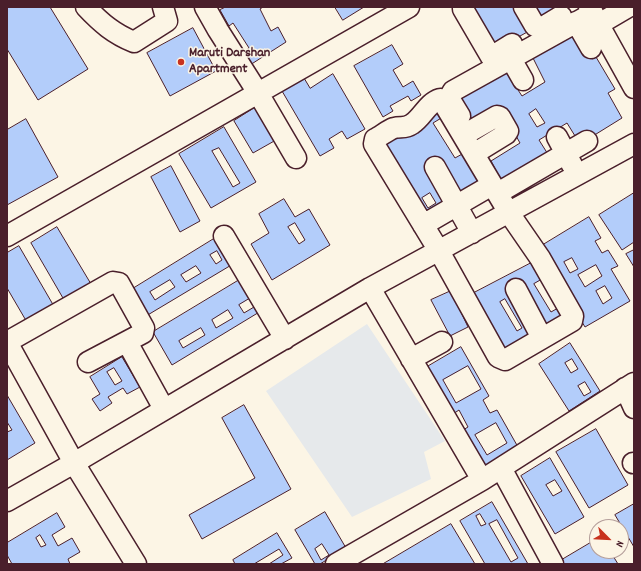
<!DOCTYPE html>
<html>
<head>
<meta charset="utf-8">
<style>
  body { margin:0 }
  #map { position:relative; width:641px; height:571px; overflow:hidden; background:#fcf5e5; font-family:Dekko,sans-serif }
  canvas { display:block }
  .frame { position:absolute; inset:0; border:8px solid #4a1f2b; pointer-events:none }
  .north { position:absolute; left:589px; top:519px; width:40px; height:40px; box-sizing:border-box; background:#fcf5e5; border:1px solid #b59f9b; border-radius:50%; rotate:114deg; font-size:11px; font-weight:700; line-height:16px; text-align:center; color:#4a1f2b }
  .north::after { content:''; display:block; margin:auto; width:14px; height:18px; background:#c8321e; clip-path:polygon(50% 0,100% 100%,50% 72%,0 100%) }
</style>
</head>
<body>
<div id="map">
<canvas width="641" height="571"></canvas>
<div class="frame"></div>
<div class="north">N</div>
</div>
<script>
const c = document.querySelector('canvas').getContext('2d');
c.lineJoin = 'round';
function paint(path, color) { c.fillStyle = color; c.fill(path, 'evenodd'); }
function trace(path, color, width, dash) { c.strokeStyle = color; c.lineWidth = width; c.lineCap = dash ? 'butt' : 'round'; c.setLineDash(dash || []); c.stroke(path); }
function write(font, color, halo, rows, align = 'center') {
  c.font = font + ' Dekko,sans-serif'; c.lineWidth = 3; c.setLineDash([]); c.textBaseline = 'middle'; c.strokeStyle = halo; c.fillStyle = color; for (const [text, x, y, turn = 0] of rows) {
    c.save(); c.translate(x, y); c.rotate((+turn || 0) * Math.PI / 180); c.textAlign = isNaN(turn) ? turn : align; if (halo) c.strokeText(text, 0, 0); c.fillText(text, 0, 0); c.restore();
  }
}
paint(new Path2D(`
  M367,324L445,441L424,452L431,479L352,517L266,391Z`), '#e6e9eb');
const building = new Path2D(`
  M7,7H50L88,69L38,100L7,49Z
  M226,7H263L260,9L271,31L278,27L286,42L250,65L245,51L249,48L233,23L229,26L220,10Z
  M335,7H364L343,20Z
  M468,7H518L531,30L489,53Z
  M530,7H558L539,25Z
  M193,28L216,71L170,96L147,53Z
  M575,31L592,59L596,57L615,89L608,93L622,118L580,144L567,123L539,140L551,159L504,186L491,161L520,143L502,111L474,128L455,97L503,67L522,96L545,82L532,56ZM536,109L545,123L537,127L529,114Z
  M392,45L403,64L393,70L403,87L413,81L421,95L411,101L408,96L390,106L393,111L383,117L354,66Z
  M333,74L365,129L347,139L342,131L329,139L334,148L320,156L282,91L304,78L310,88Z
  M256,107L276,140L253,153L234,121Z
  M436,107L443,117L433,123L455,158L464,153L483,186L424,221L377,142ZM430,193L436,203L428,208L422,198Z
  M26,119L58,177L7,205V130Z
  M224,127L256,182L211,208L179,154ZM219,148L240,183L233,187L212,151Z
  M171,166L200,221L180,232L151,177Z
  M634,193V242L622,250L599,215Z
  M284,199L295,217L309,209L330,245L272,280L251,244L269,233L259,214ZM295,223L305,240L299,244L288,227Z
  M589,217L601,238L595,241L602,253L608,250L618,266L611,269L630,301L585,327L538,248ZM572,258L578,269L570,273L564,262ZM596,265L602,276L585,287L578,275ZM605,286L612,298L603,304L596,291Z
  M57,227L94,289L67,305L31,243Z
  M217,237L233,264L141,319L126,293ZM217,251L222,260L216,264L210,255ZM196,266L201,273L186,282L181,275ZM170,280L175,287L155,300L150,292Z
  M19,246L55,308L28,324L7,288V253Z
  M634,250V267L626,254Z
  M537,260L570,315L504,353L470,295ZM541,280L558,308L551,312L534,284ZM505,299L522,328L517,331L500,302Z
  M241,279L261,311L172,365L153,332ZM249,299L254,307L244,313L239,305ZM228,310L233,318L216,328L212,320ZM201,328L205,335L183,348L179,341Z
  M451,291L468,327L450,336L431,300Z
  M570,343L600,391L569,411L539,364ZM572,359L578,369L571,373L565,363ZM585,382L591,392L584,396L578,386Z
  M461,347L489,396L483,400L490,413L497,410L518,447L484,467L463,430L468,427L459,410L453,414L427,367ZM468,366L481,389L456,403L443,380ZM496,423L507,443L487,455L475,435Z
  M122,357L140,387L127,394L123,388L108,397L112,403L100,411L92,399L100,394L90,377ZM114,368L122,381L115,385L107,372Z
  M7,395L35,443L7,460V432L12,430L7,422Z
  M244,405L291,489L202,539L189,515L255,478L222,418Z
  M596,429L628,485L589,508L556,452Z
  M550,458L584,517L555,534L521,476ZM555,480L562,491L553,496L546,485Z
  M492,502L528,564H485L460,521ZM480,514L486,524L481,526L476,516ZM497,520L518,558L511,562L489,524Z
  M634,504V547L615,515Z
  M325,512L346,548L320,564H315L295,530ZM322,544L329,555L321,560L315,549Z
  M57,513L65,527L52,535L58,546L72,538L80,552L68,559L70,564H12L7,555V543ZM40,535L46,545L41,547L36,538Z
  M451,524L475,564H383Z
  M277,533L292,558L281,564H269L283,555L279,549L254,564H235L233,560Z
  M597,539V551H610L618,564H561L560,561Z`);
paint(building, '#b3cdfa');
trace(building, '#4a1f2b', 1);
const minor = new Path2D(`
  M86,7C101,23 114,34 134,42L167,21L163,7
  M205,7L218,30L258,93L296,158
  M463,7V9L491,57L512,44
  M524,7L535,26L541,28L561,16
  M589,7L634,88
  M576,22L591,48
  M599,24L628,7
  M511,59L523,80
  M440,99L444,104L509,213L540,258L573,316L572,321L505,360L498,357L439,251L374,144L375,139C381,136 388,130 394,128C401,126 405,129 412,124C423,117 427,103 440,99Z
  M460,116L449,98L453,91L593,13
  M469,132L497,116L500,117L508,131L506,134L480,150
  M557,137L572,165
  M435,167L472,233
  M503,190L587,141
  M423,225L485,189
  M7,236L409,7
  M224,236L285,339
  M370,288L482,480
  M516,289L542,338
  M7,342L74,463L136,564
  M7,342L113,282L119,283L144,328L143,333L88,362
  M127,342L164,409
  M411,359L442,342
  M625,388L634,408
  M633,463H634
  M501,468L553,564
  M7,501L74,463L370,288L634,144
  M336,564L482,480L634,383`);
trace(minor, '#4a1f2b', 23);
trace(minor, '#fcf5e5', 20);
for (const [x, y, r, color] of [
  [181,62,4,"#c8321e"]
]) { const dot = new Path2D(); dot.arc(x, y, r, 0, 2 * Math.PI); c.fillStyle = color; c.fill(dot); trace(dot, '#fcf5e5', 1.5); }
write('bold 14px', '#4a1f2b', '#fcf5e5', [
  ["Maruti Darshan",189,54],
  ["Apartment",189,70]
], 'left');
</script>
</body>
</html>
